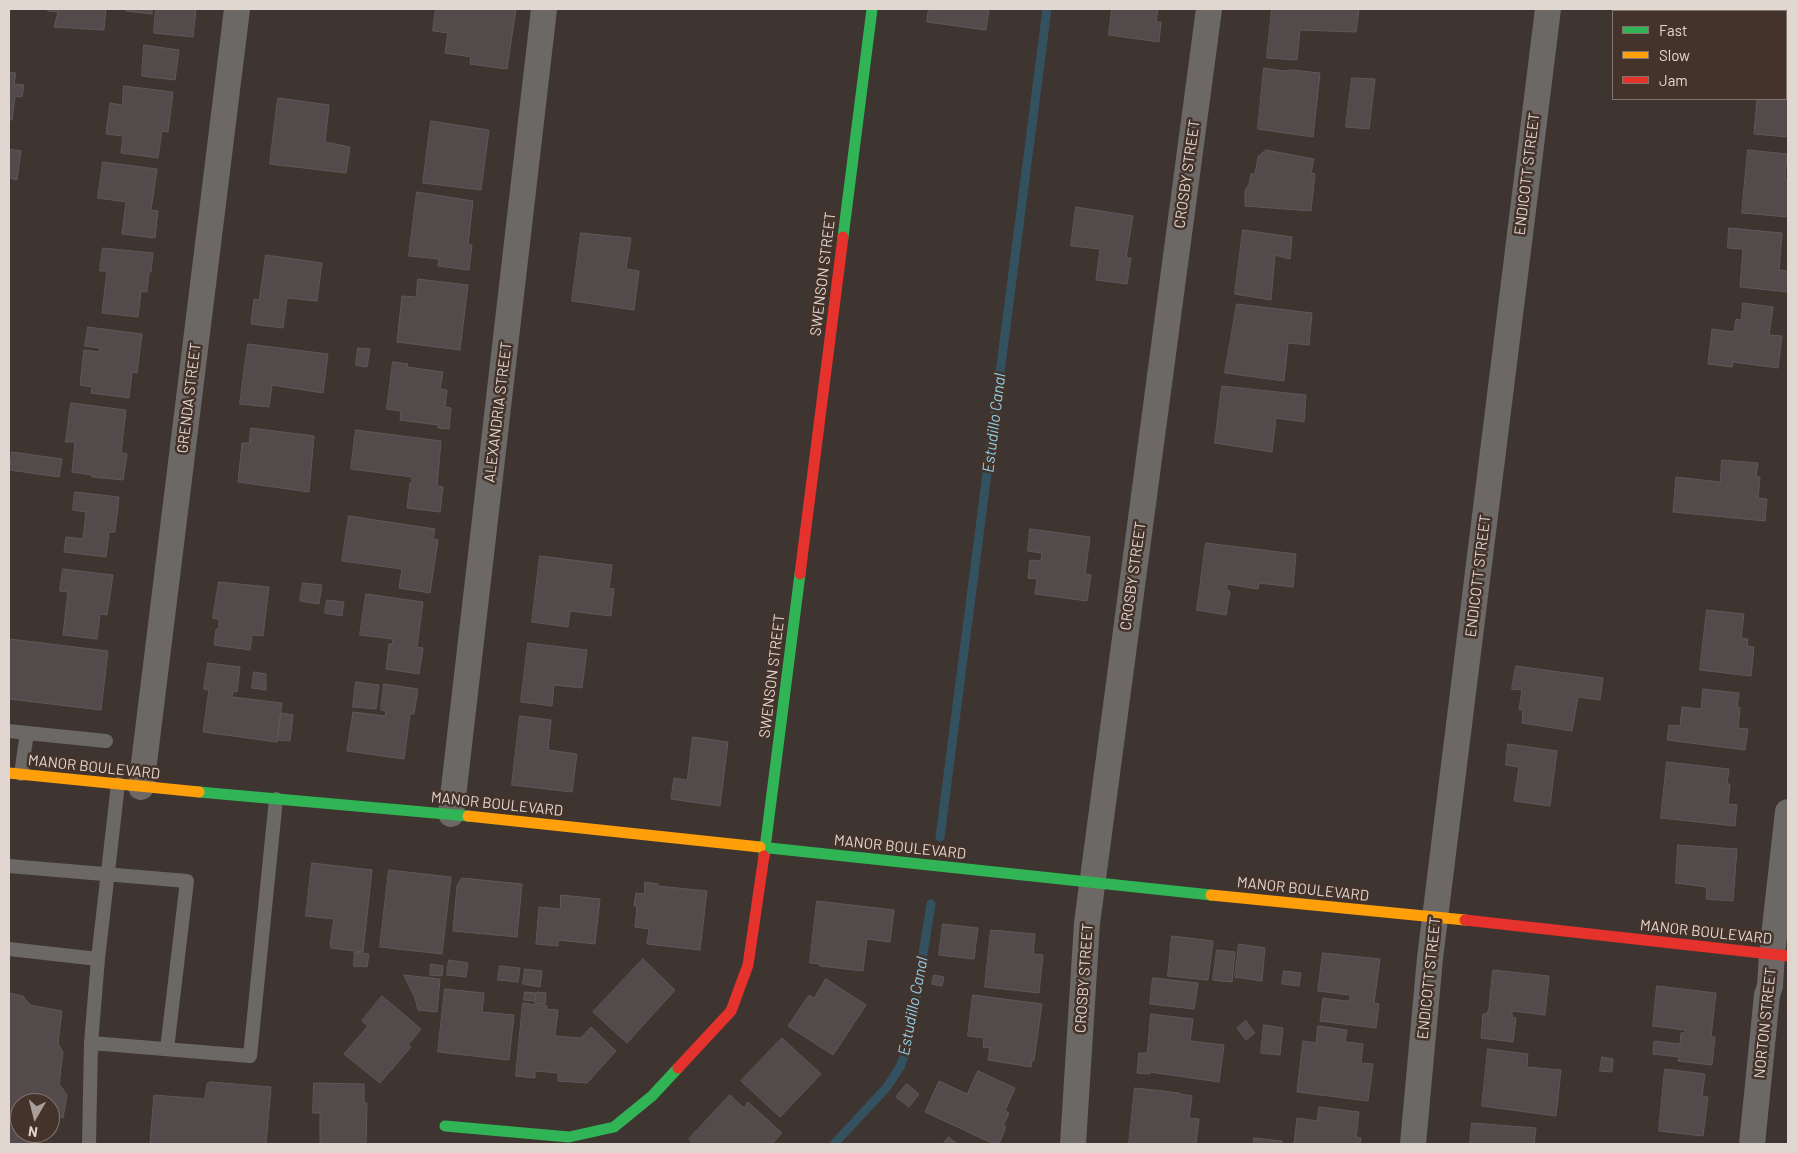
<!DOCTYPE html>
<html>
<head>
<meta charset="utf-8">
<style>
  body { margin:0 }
  #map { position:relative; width:1797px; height:1153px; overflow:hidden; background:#3e3530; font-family:Barlow,sans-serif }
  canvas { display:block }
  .frame { position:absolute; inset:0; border:10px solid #e2d6d1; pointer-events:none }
  .legend { position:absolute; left:1612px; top:10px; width:175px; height:90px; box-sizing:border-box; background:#44332a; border:1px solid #83746d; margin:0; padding:6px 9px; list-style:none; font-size:15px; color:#e2d6d1 }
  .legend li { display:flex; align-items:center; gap:10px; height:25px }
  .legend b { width:25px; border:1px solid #83746d }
  .north { position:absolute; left:10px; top:1093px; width:50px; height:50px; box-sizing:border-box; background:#44332a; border:1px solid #83746d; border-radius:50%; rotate:188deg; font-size:14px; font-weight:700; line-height:20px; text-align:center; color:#e2d6d1 }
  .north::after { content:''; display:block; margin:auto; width:18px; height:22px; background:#a99e99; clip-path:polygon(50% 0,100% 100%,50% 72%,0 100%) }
</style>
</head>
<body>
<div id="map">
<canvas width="1797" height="1153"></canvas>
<div class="frame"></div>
<ul class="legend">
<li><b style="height:6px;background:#30b455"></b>Fast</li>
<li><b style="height:6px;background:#ff9f0a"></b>Slow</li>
<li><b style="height:6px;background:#e5322d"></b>Jam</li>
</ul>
<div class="north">N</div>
</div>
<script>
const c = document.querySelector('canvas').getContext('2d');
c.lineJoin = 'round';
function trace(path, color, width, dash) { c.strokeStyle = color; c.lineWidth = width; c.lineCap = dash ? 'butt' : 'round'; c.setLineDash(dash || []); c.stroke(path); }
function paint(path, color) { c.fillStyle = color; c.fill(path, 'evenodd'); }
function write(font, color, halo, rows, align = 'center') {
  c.font = font + ' Barlow,sans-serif'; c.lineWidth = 5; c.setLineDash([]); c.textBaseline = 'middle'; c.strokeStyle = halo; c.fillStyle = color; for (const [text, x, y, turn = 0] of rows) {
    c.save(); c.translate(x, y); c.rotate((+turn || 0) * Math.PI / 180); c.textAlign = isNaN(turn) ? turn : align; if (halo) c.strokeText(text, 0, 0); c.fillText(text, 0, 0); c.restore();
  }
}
trace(new Path2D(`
  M940,837L1047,9
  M834,1144L887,1087L900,1067L908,1045L912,1023L931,904`), '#33515e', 9);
const building = new Path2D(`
  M48,9H106L104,30L54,27L58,12L48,11Z
  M126,9H152V14L126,11Z
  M156,9H196L193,37L154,33Z
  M436,9H516L507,69L470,64L471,57L445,53L448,33L433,31Z
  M929,9H989L986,30L927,22Z
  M1112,9H1158L1156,22H1161L1159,42L1109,35Z
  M1272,9H1359L1356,32L1300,30L1297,60L1267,58Z
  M1764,9H1788V60H1786V11H1764Z
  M144,45L179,50L175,80L142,76Z
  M1264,68L1284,71L1292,70L1320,73L1313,137L1258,129Z
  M9,72L16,73L14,84L24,85L22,97L15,96L12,120H9Z
  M1352,78L1375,79L1369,129L1346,127Z
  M1786,80H1788V137L1754,134L1757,99H1786Z
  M124,86L173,92L168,132L162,131L158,158L121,153L123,136L106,134L110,103L122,105Z
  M278,98L329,105L325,142L350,147L346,173L270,164Z
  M431,121L489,130L481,190L423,183Z
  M9,149L21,151L17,180L9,178Z
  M1266,150L1314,159L1311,173L1315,174L1311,211L1245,206V190L1249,184L1251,174H1255L1258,157Z
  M1748,150L1787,154L1785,179H1788V217L1742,213Z
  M103,162L157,169L151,210L158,211L155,238L122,234L126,202L98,198Z
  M417,192L473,201L468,245H472L469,270L438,266L439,259L409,256Z
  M1076,207L1133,216L1126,258H1131L1127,284L1096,280L1100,249L1071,246Z
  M1729,228L1782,233L1779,270L1788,271V292L1740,287L1743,249L1728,248Z
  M1243,230L1292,237L1290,259L1275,255L1271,300L1235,294Z
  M581,233L631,238L626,269L639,271L634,310L572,301Z
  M103,248L153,253L151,272H149L147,292L141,291L138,317L102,313L107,271H100Z
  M266,255L322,263L317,301L287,298L283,328L251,324L254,299L259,300Z
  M418,279L468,285L460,350L397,342L402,296L416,297Z
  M1743,303L1773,307L1769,335L1782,336L1778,368L1733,362L1732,367L1708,364L1712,329L1734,332L1736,319L1741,320Z
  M1237,304L1312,313L1309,345L1288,343L1284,381L1225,373Z
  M88,327L142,334L137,373L132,372L129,398L91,393L92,387L80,385L84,350L100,352L99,348L85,346Z
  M248,344L328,354L323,393L272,385L269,407L240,404Z
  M358,348L370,349L367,367L356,365Z
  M393,362L408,364L407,367L443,372L440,389L447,390L445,407L451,408L449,429L438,428V425L400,420L401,411L387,409Z
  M1222,386L1306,395L1304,422L1276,418L1272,452L1215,443Z
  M71,403L126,410L121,453L127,454L123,480L92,477V475L72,472L75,442H66Z
  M251,428L314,436L309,492L238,482L242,443H249Z
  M356,430L441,441L437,486L443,487L440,512L407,508L410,483H412V477L351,469Z
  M12,452L62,459L59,477L10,470Z
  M1722,460L1758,463L1756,477H1760L1758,498L1767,499L1765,521L1673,512L1676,477L1720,482Z
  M75,492L119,497L115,532H109L106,557L64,552L66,537L83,539L86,512L73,510Z
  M349,516L435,529L433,539L438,540L430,593L399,588L402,569L342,561Z
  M1030,529L1090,537L1085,574L1091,575L1087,601L1035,594L1037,579L1028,578L1030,560L1041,561L1042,553L1028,551Z
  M1206,543L1296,554L1293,587L1259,583L1258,589L1227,584V589L1230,592L1226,615L1197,610Z
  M540,556L612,565L609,588L614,589L611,616L570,611L568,627L532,622Z
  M63,569L113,575L107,615L100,614L97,639L63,635L68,592L60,591Z
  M219,582L269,587L263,636L252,635L250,650L214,645L216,629H219V619L213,618Z
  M303,583L322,585L319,604L300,601Z
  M366,594L423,602L417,647L423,648L419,674L386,669L389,644H392L393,639L360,635Z
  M327,600L344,602L342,616L325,613Z
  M1707,610L1744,614L1741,638L1748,639L1747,646L1754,647L1751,676L1700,670Z
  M9,639L108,651L101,710L9,699Z
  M528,643L587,650L582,688L554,685L552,706L521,702Z
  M208,663L240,667L237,692L233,691L232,697L282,703L277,742L203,732L209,690L204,689Z
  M1516,666L1603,678L1600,700L1578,697L1572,731L1522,723L1523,710H1519L1522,690L1512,689Z
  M254,672L266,674V690L252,688Z
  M356,682L379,685L376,709L353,707Z
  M384,684L418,689L414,714H410L404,759L347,751L353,712L385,716L386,711L381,710Z
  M1703,689L1739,693L1737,707L1740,708L1738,728L1748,729L1745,750L1667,740L1669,725L1680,726L1682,707L1701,709Z
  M281,713L293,715L290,741L278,740Z
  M520,716L551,720L548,750L577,754L572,792L512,785Z
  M693,737L728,742L720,806L671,799L674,778L687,780Z
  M1508,744L1557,751L1550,806L1514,801L1519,767L1506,765Z
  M1667,762L1729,769L1727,784H1730L1728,804L1737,805L1735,826L1661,818Z
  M1678,845L1737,849L1733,901L1706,899L1707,887L1676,883Z
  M312,863L372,870L363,952L331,948V945H330L334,919L306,916Z
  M389,870L451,877L442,954L380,947Z
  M462,878L522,884L517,937L453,931L457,886Z
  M645,882L658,884V886L707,891L700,950L647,944L649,929L635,927L637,906H634L636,893L644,894Z
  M561,895L600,899L595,944L558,940V946L536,944L539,907L560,909Z
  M817,901L894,910L890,942L867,939L863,971L820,966V964L810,963Z
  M943,924L978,928L974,959L939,955Z
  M991,930L1035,934L1033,954L1043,955L1039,993L985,987Z
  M1172,936L1213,941L1208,980L1168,976Z
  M1239,944L1265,948L1262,981L1235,977Z
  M1217,950L1235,952L1232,982L1213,980Z
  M355,952L369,954L367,967L354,966Z
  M1323,953L1380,959L1374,1003L1379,1004L1376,1028L1320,1021L1323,998L1346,1001L1350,1000V995L1318,991Z
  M643,959L675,990L627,1043L593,1012Z
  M449,960L468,963L466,977L447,975Z
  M431,964L443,966L442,976L430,975Z
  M500,966L520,968L518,982L498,980Z
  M525,969L542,971L540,987L523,984Z
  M1493,970L1549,976L1545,1015L1512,1011V1017L1516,1018L1513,1042L1481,1038L1483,1014H1487L1489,1008Z
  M1284,971L1301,973L1299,986L1282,984Z
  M404,975L440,979L437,1012L418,1010L415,998Z
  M934,975L944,977L942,986L932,984Z
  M1153,978L1198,983L1194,1009L1150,1004Z
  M826,979L866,1005L833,1055L788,1026L809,995L814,998Z
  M1657,986L1716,993L1711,1037H1715L1712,1065L1678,1061L1679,1057L1653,1054L1654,1041L1680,1044L1681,1033H1685L1686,1030L1653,1026Z
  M445,989L484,993L482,1012L514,1015L509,1060L438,1052Z
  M525,992L536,993L535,1001L524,1000Z
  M537,992L546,993L545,1004L535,1003Z
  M9,993L23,996L30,1005L62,1011L58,1044L63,1052L59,1084L67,1095L63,1118L50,1115V1103H20V1133H37L36,1144H9Z
  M973,995L1042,1004L1034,1060H1032L1031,1067L988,1060L990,1048L983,1047L984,1038L968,1036Z
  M382,996L421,1029L408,1045L411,1047L380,1083L344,1054L368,1026L362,1021Z
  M523,1003L547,1006V1009L558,1010L555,1036L581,1038L591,1027L616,1051L587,1083L558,1081V1073L535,1071V1078L516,1076Z
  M1151,1014L1193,1019L1190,1041L1224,1045L1219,1082L1150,1072V1074L1137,1073L1139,1053H1147Z
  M1246,1021L1255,1033L1246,1040L1237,1028Z
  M1264,1025L1283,1028L1280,1055L1261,1053Z
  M1318,1026L1347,1030L1345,1042L1363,1044L1361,1063L1373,1064L1368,1101L1297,1092L1303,1041L1316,1043Z
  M782,1038L821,1074L780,1117L741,1081Z
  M1488,1049L1528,1054L1527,1067L1561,1070L1556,1116L1482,1106Z
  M1602,1057L1613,1059L1612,1072L1600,1071Z
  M1665,1069L1705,1074L1702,1096L1708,1097L1703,1136L1659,1131Z
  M978,1071L1015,1088L1005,1111L1009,1113L1003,1126L1006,1127L999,1144H994L925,1112L939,1081L967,1094Z
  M211,1082L271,1087L266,1144H150L154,1095L205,1099L207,1084Z
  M314,1083L364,1084V1103H367L366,1144H320V1113H313Z
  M907,1084L919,1094L909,1107L896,1097Z
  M1135,1088L1180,1093V1094L1192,1096L1189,1118L1199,1119L1196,1144H1129Z
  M730,1095L744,1108L748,1102L782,1133L772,1144H693L689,1139Z
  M1319,1107L1359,1112L1356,1137L1361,1138L1360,1144H1294L1297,1118L1317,1121Z
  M1472,1123L1536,1128L1534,1144H1470Z
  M949,1137L957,1144H943Z
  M1254,1138L1282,1141V1144H1254Z`);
paint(building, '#534b4b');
trace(building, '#5e5858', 1);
trace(new Path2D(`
  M9,731L27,733L21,774
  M27,733L106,741
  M9,866L187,881L167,1049
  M9,949L98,959
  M91,1043L250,1056L276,799
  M89,1144L91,1043L98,959L118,784`), '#6c6866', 14);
trace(new Path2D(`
  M141,787L237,9
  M451,814L544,9
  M1073,1144L1087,923L1209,9
  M1413,1144L1430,958L1548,9
  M1752,1144L1767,995L1770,986L1772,954L1788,812`), '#6c6866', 26);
trace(new Path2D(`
  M843,237L872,9
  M199,792L468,816
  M760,847L1211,895
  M764,856L800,574
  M445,1126L569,1137L614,1127L652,1096L678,1068`), '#30b455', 11);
trace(new Path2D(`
  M9,773L199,792
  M468,816L760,847
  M1211,895L1465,920`), '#ff9f0a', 11);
trace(new Path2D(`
  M800,574L843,237
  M1465,920L1788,956
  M678,1068L731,1011L748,965L764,856`), '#e5322d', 11);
write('15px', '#e2d6d1', '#44332a', [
  ["CROSBY STREET",1187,174,-82],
  ["ENDICOTT STREET",1527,174,-83],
  ["SWENSON STREET",823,274,-83],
  ["GRENDA STREET",189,398,-83],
  ["ALEXANDRIA STREET",498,412,-83],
  ["CROSBY STREET",1133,576,-82],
  ["ENDICOTT STREET",1478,576,-83],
  ["SWENSON STREET",772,676,-83],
  ["MANOR BOULEVARD",94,767,6],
  ["MANOR BOULEVARD",497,804,6],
  ["MANOR BOULEVARD",900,847,6],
  ["MANOR BOULEVARD",1303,889,6],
  ["MANOR BOULEVARD",1706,932,6],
  ["CROSBY STREET",1084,978,-86],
  ["ENDICOTT STREET",1429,978,-84],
  ["NORTON STREET",1765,1023,-84]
]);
write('italic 16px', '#8dcfe9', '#44332a', [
  ["Estudillo Canal",994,423,-83],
  ["Estudillo Canal",913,1006,-79]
]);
</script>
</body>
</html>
